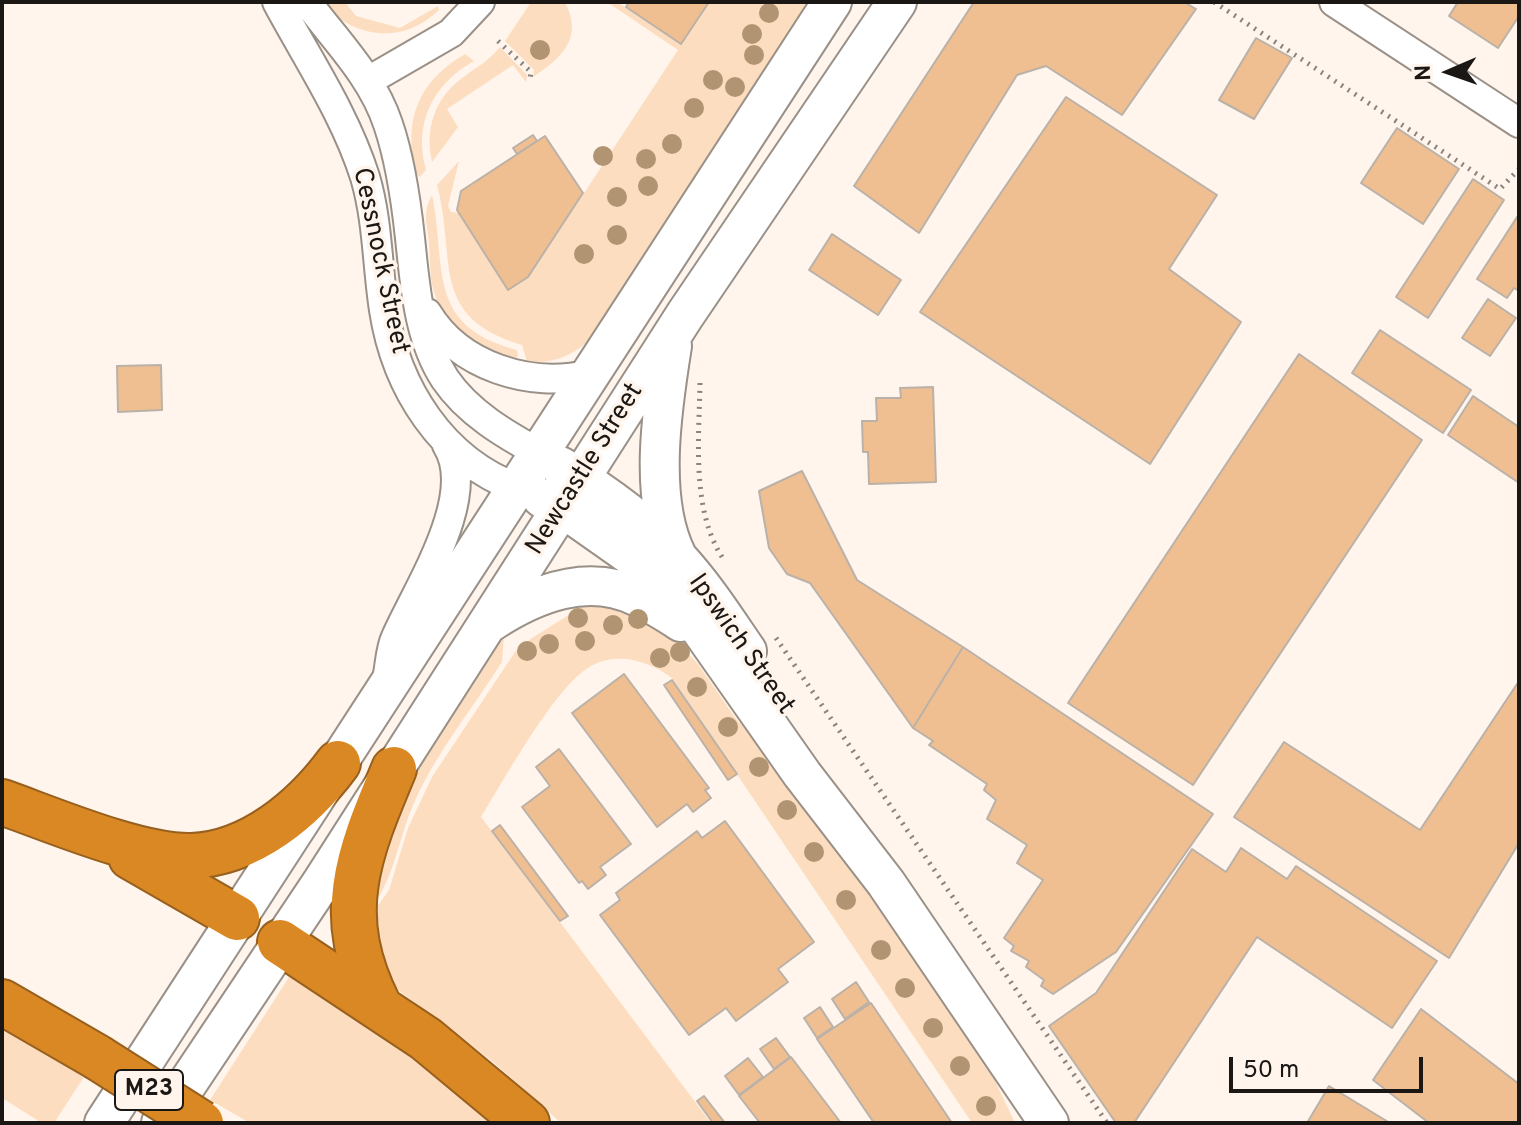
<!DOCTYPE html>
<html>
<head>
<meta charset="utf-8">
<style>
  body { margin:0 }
  #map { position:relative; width:1521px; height:1125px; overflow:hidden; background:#fff5ec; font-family:Overpass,sans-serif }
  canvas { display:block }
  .frame { position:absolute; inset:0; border:4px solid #1a1714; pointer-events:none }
  .north { position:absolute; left:1409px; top:32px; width:80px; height:80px; -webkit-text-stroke:6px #fff5ec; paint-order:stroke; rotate:268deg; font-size:22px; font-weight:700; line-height:32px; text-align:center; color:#1a1714 }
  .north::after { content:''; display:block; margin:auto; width:28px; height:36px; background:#1a1714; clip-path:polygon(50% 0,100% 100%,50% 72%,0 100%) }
  .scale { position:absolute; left:1229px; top:1057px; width:194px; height:36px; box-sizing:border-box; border:4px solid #1a1714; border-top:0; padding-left:10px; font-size:24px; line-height:28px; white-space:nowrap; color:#1a1714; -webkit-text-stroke:6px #fff5ec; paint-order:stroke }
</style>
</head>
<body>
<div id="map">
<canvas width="1521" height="1125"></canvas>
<div class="frame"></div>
<div class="north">N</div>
<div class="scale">50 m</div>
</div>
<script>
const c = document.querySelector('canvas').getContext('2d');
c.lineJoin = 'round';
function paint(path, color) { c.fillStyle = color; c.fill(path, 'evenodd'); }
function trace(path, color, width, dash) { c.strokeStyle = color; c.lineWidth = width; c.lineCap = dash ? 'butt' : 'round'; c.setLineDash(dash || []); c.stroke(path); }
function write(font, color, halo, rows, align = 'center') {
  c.font = font + ' Overpass,sans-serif'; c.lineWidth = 7; c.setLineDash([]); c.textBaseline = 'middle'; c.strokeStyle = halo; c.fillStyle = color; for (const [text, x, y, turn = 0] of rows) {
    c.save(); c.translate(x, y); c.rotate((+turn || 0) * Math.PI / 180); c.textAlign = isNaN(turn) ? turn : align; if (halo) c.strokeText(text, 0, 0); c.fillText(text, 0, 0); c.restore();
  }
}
paint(new Path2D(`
  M320,2H345L356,16L400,28L438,6L439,10C401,46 354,38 320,2Z
  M531,2H565C584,39 561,58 533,77L534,70L505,41Z
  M607,2H617L681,44L709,2H806L786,41L594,335C576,355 554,364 527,362L522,345C428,317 457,260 437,185L459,161L448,206L451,212L459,213L508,289L529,277L678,50Z
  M500,47L527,75L526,82L513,65L447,109L458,127L432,162C425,130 434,99 461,79C475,68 489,61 500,47Z
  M465,54L474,61C433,84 413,123 426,170L420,177L416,174C403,121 417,82 465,54Z
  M432,195C447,268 425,326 517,350L518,356L514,360C473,351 438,323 431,279C430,267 430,254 429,242C427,222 422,214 432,195Z
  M587,596L662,625L698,664L736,719L784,767L988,1066L1015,1123H972L672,678C649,661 618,651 591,666C556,685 504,780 481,817L711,1123H561L492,1061L390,984L365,916L377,907L389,890L408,828L432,777L515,652L532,638L572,613L577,599Z
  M504,635L502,662C473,708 436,753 414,803C400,834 393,881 373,905L365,899L400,790L493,644Z
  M297,972L504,1123H250L210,1100L291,974Z
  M2,1024L86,1074L54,1123H39L37,1120L2,1098Z`), '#fdddbf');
const building = new Path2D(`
  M629,2H709L681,44L626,7Z
  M974,2H1184L1196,9L1122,115L1046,66L1017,75L919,233L854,186Z
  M1458,2H1519V16L1498,48L1449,16Z
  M1256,38L1292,58L1254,119L1219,100Z
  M1066,97L1217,195L1169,269L1241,322L1150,464L920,312Z
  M1397,128L1459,169L1423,224L1361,183Z
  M533,135L537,141L517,154L513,148Z
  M545,136L583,193L528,277L508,290L457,210L461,191Z
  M1473,179L1504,200L1428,318L1396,297Z
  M1519,214V291L1514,288L1507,298L1477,279Z
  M832,234L901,280L878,315L809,270Z
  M1488,299L1516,318L1490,356L1462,338Z
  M1380,330L1471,390L1443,433L1352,373Z
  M1299,354L1422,440L1193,785L1068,703Z
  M161,365L162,410L118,412L117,366Z
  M933,387L936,482L869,484L868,452H863L862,421H877L876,398H901L900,388Z
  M1473,396L1519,427V483L1448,435Z
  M802,471L857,580L963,647L913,728L810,583L787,574L769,548L759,491Z
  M963,647L1213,814L1116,952L1053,994L1041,986L1044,980L1026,967L1029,961L1011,951L1014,946L1004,938L1043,880L1017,863L1027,845L987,819L996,800L984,790L987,784L929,745L933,741L913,728Z
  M624,674L709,788L705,790L711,798L693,812L687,804L657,827L572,713Z
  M672,680L737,774L728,780L664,685Z
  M1519,681V843L1449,958L1234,817L1284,742L1420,830Z
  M559,749L631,844L600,867L606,875L588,889L582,881L579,883L522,807L550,786L536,767Z
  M725,821L814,942L778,969L788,982L736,1021L726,1008L689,1035L600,915L620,900L616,893L697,831L702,838Z
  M500,825L568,916L560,921L492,831Z
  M1241,848L1287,879L1296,866L1437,961L1392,1028L1257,937L1134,1123H1116L1049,1026L1096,993L1192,849L1226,872Z
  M856,982L869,1002L845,1019L832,999Z
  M871,1003L952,1123H874L817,1039Z
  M820,1007L833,1027L817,1038L804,1018Z
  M1421,1009L1519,1084V1123H1429L1373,1080Z
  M776,1038L790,1057L774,1069L760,1049Z
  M791,1057L841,1123H760L739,1096Z
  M748,1058L763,1077L739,1095L725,1076Z
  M1329,1086L1390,1123H1307Z
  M704,1096L725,1123H713L697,1101Z`);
paint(building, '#efbf91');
trace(building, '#bab1a8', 2);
const minor = new Path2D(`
  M277,2C308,60 345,114 365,177C378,221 377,265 384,310C396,388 442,460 517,488
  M307,2C336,41 372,76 388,124C400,159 406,200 410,238C415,284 418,338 445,379C468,413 506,435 541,454
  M1334,2L1519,123
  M368,81L451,33L480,2
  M427,313C459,366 530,389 590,374
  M387,680C390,666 390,649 396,637C417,589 479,496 447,445`);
const secondary = new Path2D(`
  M672,346C662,408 648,499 677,556
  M560,466C601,491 644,521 677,557C704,586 725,619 747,651
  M542,498L563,508L644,565L682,603L802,774L886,883L1049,1123
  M491,622C534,594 587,572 638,597C653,604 667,613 681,622
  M104,1123L832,2
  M161,1123L322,882L685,315L897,2`);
const motorway = new Path2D(`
  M2,802C53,820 139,857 191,856C251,854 304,809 338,763
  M131,857L237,918
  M280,942L426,1039L527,1123
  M2,1002L97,1057
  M379,1006C333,915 357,857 394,769`);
trace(minor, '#999088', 32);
trace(secondary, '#999088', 42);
trace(motorway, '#97601e', 48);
trace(new Path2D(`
  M1214,2L1500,189L1519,169
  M498,41L531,72L530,79
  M700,383C699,439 691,512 724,560
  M776,638L1107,1123`), '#8a847e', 5, [2, 6]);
trace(minor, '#fff', 28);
trace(secondary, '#fff', 38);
trace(motorway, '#da8824', 44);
const motorwayBridge = new Path2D(`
  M97,1057L201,1123`);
trace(motorwayBridge, '#97601e', 48, []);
trace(motorwayBridge, '#da8824', 44);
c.fillStyle = '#b19572';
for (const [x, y] of [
  [769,13],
  [752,34],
  [540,50],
  [754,55],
  [713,80],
  [735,87],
  [694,108],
  [672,144],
  [603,156],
  [646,159],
  [648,186],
  [617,197],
  [617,235],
  [584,254],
  [578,618],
  [638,619],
  [613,625],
  [585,641],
  [549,644],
  [527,651],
  [680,652],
  [660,658],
  [697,687],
  [728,727],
  [759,767],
  [787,810],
  [814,852],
  [846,900],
  [881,950],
  [905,988],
  [933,1028],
  [960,1066],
  [986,1106]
]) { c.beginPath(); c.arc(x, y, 10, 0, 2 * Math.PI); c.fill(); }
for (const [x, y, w] of [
  [149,1090,68]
]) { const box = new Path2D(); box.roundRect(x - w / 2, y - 20, w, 40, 6); c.fillStyle = '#fff5ec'; c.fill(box); trace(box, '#1a1714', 2); }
write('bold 24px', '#1a1714', null, [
  ["M23",149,1090]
]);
write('26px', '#1a1714', '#fff5ec', [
  ["Cessnock Street",379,261,78],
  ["Newcastle Street",586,470,-58],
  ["Ipswich Street",740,645,55]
]);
</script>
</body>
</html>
